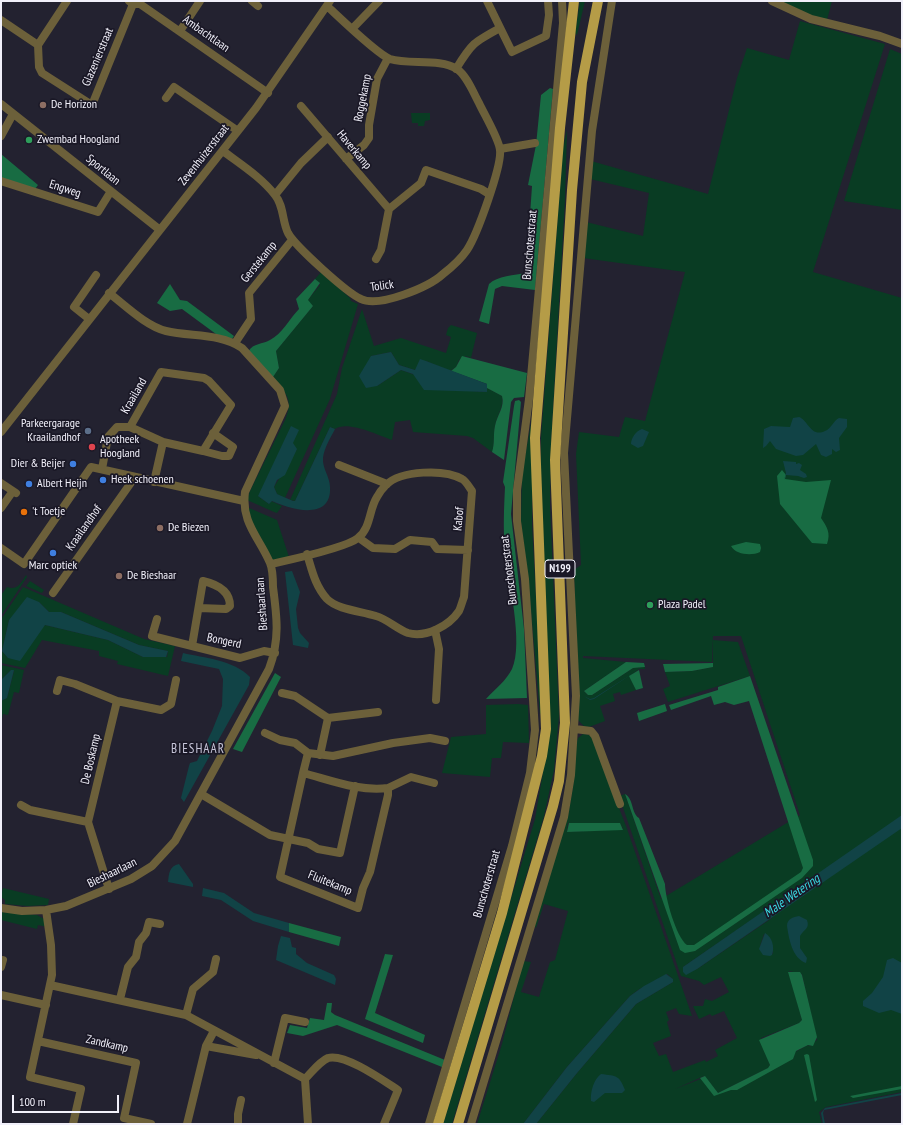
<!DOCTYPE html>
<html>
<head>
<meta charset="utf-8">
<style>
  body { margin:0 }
  #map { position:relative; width:903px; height:1125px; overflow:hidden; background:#232230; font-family:"PT Sans Narrow",sans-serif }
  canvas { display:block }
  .frame { position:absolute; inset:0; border:2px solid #f1f0fa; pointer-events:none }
  .scale { position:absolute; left:12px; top:1095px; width:107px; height:18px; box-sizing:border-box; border:2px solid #f1f0fa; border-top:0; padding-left:5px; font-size:12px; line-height:14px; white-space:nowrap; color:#f1f0fa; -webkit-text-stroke:3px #1a1826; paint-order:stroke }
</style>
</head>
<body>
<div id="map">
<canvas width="903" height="1125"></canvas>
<div class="frame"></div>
<div class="scale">100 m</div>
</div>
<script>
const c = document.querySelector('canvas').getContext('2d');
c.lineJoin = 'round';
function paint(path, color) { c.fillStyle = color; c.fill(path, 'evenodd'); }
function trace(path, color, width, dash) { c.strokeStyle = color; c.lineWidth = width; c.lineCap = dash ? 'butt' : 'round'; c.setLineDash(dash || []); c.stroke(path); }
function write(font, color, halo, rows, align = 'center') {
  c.font = font + ' "PT Sans Narrow",sans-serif'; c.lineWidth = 3.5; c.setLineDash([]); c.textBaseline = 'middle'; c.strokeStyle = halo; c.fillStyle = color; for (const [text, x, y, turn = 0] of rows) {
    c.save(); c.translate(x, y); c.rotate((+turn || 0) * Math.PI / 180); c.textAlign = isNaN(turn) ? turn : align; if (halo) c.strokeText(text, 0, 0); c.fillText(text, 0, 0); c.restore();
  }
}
paint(new Path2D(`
  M580,1H585L577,35L575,33Z
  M778,1H832L827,20L808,15Z
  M800,21L885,44L813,272L902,298V1092L826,1107L819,1112L822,1124H536L577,1073L636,1004L673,982V979L667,974L638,990L630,996L567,1067L523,1124H477L502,1044L523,961L531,962L521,992L539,997L550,962L555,960L568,911L544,904L536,928L534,924L569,810L573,787L576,745L578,738L583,734L591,735L626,826L692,1016L679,1014L676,1008L666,1012L669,1020L667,1022L671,1036L653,1043L659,1056L666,1054L673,1072L705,1060L706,1062L718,1056L715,1050L737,1038L724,1011L712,1016L710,1014L699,1019L693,1006H703L705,999L712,1001L729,992L721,977L704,985L699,981L681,976L619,796L625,794L661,899L800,815L741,636H713L712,662L583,656V654V658L626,662L584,691L588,695H592L633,668L645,667V669H639L630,676L636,690L621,695L620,692L613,694L615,701L600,706L605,721L589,727L584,726L578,720L574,570L581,565L576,454L579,432L619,437L625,417L645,421L685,272L583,258L586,222L643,236L649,193L590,179L591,161L708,194L737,78L747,48L789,60ZM568,823H620L623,829L567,832ZM769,908L772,918L697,969L683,972V967ZM764,934L771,941L773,954L760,946ZM789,971L802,974L817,1040L810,1046L808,1045C777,1061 749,1081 717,1094L703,1078L675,1089L704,1076L718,1093L768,1068L770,1065L761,1038L799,1023L802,1020Z
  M890,49L902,54V210L844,201Z
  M411,113H430V120L425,121L424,126H418V123H412Z
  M567,130L565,200L551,445L550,505L559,716L554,770L544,816L452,1124H443L535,819L549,737L550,709L541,524V437L563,148Z
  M321,272L350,298L351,301L358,304L330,399L285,498L277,494L274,487L297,449L258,496L269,504L271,501L282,506L277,513L274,512L247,500L250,491L285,420C294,399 286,394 273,377L279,368L276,351L313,306L307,301L320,285V283L315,279Z
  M362,309L374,346L401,338L446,353L451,337L446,335L448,328L451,325L477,333L471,358L466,356L459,360L456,367L450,371L426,361L415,370L399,365L391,352L371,356L377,386L401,370L457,390L487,392V388L502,396C504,407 497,415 495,426C493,435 495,443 492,452L473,438L467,436L413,432L410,420L395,422L392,440C378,435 347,420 335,429L330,427L295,501L290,500L337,394L342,368Z
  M532,418V525L542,712L540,714L529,588L521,522L522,472Z
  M247,507L277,520L289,557L271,561L252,524Z
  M26,575L27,577L1,616V595L7,587C17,591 21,583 26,575Z
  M30,581L44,590L42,593L26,586Z
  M23,587L144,639L175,646L168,676L117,664L118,661L99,656V651L42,640L25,668L1,663V619ZM39,602L49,612H61L139,645L168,651L167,657H143L108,640L45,625L8,658L2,651L9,620Z
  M713,640L738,642L750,676L668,702L663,689L670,686L665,672L692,671L713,667Z
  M1,665L24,670L19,693L14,692L8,715L3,714L1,723V701L7,698L14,671L11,670L1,680Z
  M518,704L528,705L529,743L503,742L501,758H492L490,777L442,773L451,737L486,734V705Z
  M3,888L49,899L48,905L28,906L5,904V900L1,897Z
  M1,912L37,915L44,919L47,927L38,925L37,929L1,920Z`), '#093c23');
paint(new Path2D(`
  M550,88L553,89L535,290L502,286L495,289L489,324L479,321L489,284C497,276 515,275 526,273L532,186L528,185L536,145L541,95Z
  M1,154L38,185L35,189L1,178Z
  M315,279L320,283L308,300L313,306L276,351L279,368L273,377L248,352C254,342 262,345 270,340C282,334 290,318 299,309L296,299Z
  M170,284L180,300L187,301L234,336L232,339L220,337L182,309L170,311L157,303Z
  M462,356L527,373L524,397L514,398L511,402L504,460L492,452C495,443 493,435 495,426C497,415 505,407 502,396L487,388V384L451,371L456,367Z
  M519,400L521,402L511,514L524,629L527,698L486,699C495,689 506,681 512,669C524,643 508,580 505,551C503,529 504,508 505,487L503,482L514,406L515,401Z
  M782,470L786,475L785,479L806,482L831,480L821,518C827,527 831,533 827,544L812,543L780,504L777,476Z
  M746,542L760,544L761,548L760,552C752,556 736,555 731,546Z
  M626,662L644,663L645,667L633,668L592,695H588L584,691Z
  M713,663V667L692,671L665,672L663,664Z
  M639,670L643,688L636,690L629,676Z
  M275,673L281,677L242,752L233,749Z
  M750,676L813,860V866L802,878L695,951L685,953L680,950L625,794C634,799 631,813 639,818L665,884C665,897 676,937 687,945H694L801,872L803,868L749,701L734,705L725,702L714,705L711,696L671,710L669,705L718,690V687Z
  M665,704L667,711L639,721L637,713Z
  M569,823H620L623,830L567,832Z
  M289,923L341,937L339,946L289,932Z
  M385,954L393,955L375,1013L425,1035L423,1043L365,1019Z
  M788,972H800L802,975L817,1037L813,1046L808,1045L796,1051L793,1059L737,1090H731L714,1096L700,1078L705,1076L718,1093L768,1068L770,1065L759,1040L799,1023L802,1020Z
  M327,1003H332L331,1012L335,1015L445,1060L442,1067L337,1025L303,1036L287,1033L290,1025L307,1028L310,1018L324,1020Z
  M807,1054L809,1055L817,1100L815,1102L804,1055Z
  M902,1086V1089L853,1098L850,1096Z`), '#186c43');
paint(new Path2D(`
  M391,352L399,365L415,370L420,359L426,361L487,384V392L424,390L413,374L401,370L377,386L366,388L359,376L371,356Z
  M799,417C808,420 811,438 825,431C831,429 833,421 839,418L847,419V427L839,438L840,450L836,452L832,449V454L826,457L821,455L816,444L803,455L796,456L776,449L770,441L766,446L763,448L764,429L771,426L790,427L793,418Z
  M291,426L299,430L293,443L297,449L285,475L277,480L274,487L277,494L293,501H295L330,427L335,429C331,437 324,448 323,458C322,468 330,477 330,487C332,522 289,509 272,501L269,504L258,496Z
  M642,429L649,432L643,446L638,448L631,444C631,438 636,431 642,429Z
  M783,461L796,462V464L799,463L802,465L800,470L806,474L807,477L804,478L798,476L786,475L784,480L786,473Z
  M292,571L300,592L296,609L298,628L300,633L309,643L308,648L293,645L285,572Z
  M27,597L39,602L49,612H61L139,645L168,651L166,657H143L108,640L45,625L20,661L8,658L2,651L9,620Z
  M183,653C204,658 234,660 250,677L249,685L184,802L181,798L189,766L190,763L197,761L212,731L222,706L223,679L219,669L181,661Z
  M11,670H14L7,698L1,701V680Z
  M635,672L594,699L590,700L584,696L590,699L594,698Z
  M902,815V828L697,969L686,975L683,972V967Z
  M179,864L193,884V887L168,882C169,874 169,866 179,864Z
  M203,888L224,893L254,913L289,923V932L253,921L221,900L202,896Z
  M799,916L807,920C810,929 804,929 800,936V948L807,958L806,963C792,958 789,939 787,926C787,919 793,917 799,916Z
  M765,933C772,937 775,947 772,955L770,956L763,955L759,949Z
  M281,936L290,938L292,947L296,948V954L307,963L334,975L336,979L335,985L276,960L278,946Z
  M893,958L902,963V1014L891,1010L879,1013L863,1006V1001L872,993L883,977L887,960Z
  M666,974L673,979V982L636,1004L577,1073L536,1124H523L567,1067L630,996L644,986Z
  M601,1074C617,1076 619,1075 625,1090L622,1093H605L594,1102L591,1101C590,1092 594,1079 601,1074Z
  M902,1093V1095L824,1110L823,1113L825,1124H823L821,1113L825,1108Z`), '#114346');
trace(new Path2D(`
  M67,1L38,45L39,67L42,73L92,105L133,4
  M129,1L133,4H140L268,93
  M252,1L258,6
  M487,1L512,52L546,36L549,15L548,1
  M772,1L811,19L880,36L902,44
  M1,20L38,45
  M352,29L379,1
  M180,31L200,1
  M456,69C472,43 474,42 500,28
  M166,98L174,87L238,131
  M1,104L160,230
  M301,106L389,209
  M1,136L13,114
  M500,149L535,143
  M223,151C240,164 261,177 275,195C284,206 282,221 288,233C295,246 347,293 361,299C379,308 429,287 443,274C452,267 461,259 467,250C477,235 502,166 500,150C499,139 484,114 479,103C473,92 467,76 457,69C440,58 409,65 390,59C377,54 339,17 327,6
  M346,159L364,145L369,138V125L377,79L388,58
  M1,181L98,212L111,191
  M275,195L301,163L328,137
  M376,259L381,250L389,209L421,183L426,170L481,189L489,194
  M89,319L74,307L96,275
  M235,343L251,319L249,293L292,240
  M1,432L256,108L330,1
  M203,451L222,456H229L233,447L213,433
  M339,465L387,484
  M102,469L108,437L117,427H130L163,442L203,451L231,405L209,381L204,378L161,372L130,427
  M154,482L163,442
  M1,483L16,493
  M1,508L13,491
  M359,538L373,548L395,549L410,540L432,542L437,549L468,550
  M1,548L24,564L91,467L244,501
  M271,564C289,560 346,548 358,538C371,528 369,509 377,497C379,493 383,488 386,485C401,470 445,469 462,479C466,481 469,487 472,491L464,597C462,602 461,607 459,611C449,626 426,638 408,633C397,629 387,619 376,616C361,611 338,610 327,599C315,586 312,570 307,554
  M53,593L135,477
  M157,619L152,636L240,658L264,651L275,653
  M435,630L439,649L436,700
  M192,646L203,581C216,584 230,590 230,606L226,609L199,608
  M57,691L60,680L75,684L117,701L161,710L171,704L176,680
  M282,693L295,696L328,718L378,712
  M575,729L591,731L595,736L620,804
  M265,733L280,740L295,743L308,753L333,756L393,743L430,738L445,741
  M320,755L328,718
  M303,773C330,780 360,792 388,788V795L370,872L363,888L358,908L280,877Z
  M303,773L308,753
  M388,788L411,777L434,783
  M201,794L270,835L308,843L318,849L340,853L355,786
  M21,805L30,810L88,822
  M109,889L88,822L117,701
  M1,908L22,911L46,910L66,906L131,879L152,866L175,841L269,669C280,640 277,617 273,587C273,579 273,570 270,563C259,537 241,523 245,492L285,406L280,390L242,348C220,333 191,337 166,331C146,326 126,306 109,293
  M46,910L51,945L52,975L30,1077L81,1089L73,1124
  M1,967L3,960
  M50,985L186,1015L305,1079
  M1,995L46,1005
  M120,999L128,967L136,957L139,942L146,933L149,922L160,924
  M186,1015L193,989L213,972L216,959
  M38,1041L136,1063L124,1118L151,1124
  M206,1046L256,1055
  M274,1063L285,1018L305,1022
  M187,1124L206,1046L214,1031
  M238,1124V1114L241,1100
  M308,1124L305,1079C312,1072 319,1062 328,1058C345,1053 384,1081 398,1090L384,1124
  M429,1124L512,846L530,773L535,730L525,579L517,521V490L529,399L563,23L562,1
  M471,1124L564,817L571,775L576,696L564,453L592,131L612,1`), '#6c603a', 8);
trace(new Path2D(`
  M438,1124L502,913L542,756L546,729L535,438L560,128L574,1
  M458,1124L553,806L559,781L565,723L555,460L572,190L582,82L598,1`), '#b59c47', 10);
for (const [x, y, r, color] of [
  [43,105,4,"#8d6e63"],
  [29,140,4,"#2e9e5b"],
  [88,431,4,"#5c6f8a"],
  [92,447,4,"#e0444e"],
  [73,464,4,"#3f7fe0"],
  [103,480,4,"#3f7fe0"],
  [29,484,4,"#3f7fe0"],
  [24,512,4,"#e8710a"],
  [160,528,4,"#8d6e63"],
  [53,553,4,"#3f7fe0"],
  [119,576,4,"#8d6e63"],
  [650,605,4,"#2e9e5b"]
]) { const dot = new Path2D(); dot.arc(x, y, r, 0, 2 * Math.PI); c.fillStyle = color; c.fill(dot); trace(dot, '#1a1826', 1.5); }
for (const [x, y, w] of [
  [560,569,30]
]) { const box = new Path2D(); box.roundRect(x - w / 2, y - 9, w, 18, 3); c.fillStyle = '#1a1826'; c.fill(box); trace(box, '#f1f0fa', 1); }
write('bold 11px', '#f1f0fa', null, [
  ["N199",560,569]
]);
write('12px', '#f1f0fa', '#1a1826', [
  ["Ambachtlaan",206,34,35],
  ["Glazenierstraat",98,57,-67],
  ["Roggekamp",363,98,-79],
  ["Haverkamp",354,150,50],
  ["Zevenhuizerstraat",204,155,-52],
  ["Sportlaan",103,170,39],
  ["Engweg",65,189,18],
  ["Bunschoterstraat",530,245,-85],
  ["Gerstekamp",259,262,-51],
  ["Tolick",382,286,-8],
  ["Kraailand",134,396,-60],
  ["Kabof",459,519,-84],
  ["Kraailandhof",84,528,-55],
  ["Bunschoterstraat",509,570,-97],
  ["Bieshaarlaan",262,604,-94],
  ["Bongerd",224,641,12],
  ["De Boskamp",91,759,-77],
  ["Bieshaarlaan",112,873,-26],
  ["Fluitekamp",330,883,22],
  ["Bunschoterstraat",487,884,-74],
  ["Zandkamp",107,1044,13]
]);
write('12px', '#f1f0fa', '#1a1826', [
  ["De Horizon",51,105],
  ["Zwembad Hoogland",37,140],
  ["Parkeergarage",80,424,"right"],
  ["Kraailandhof",80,438,"right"],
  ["Apotheek",100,440],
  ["Hoogland",100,454],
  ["Dier & Beijer",65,464,"right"],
  ["Heek schoenen",111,480],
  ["Albert Heijn",37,484],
  ["'t Toetje",32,512],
  ["De Biezen",168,528],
  ["Marc optiek",53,566,"center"],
  ["De Bieshaar",127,576],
  ["Plaza Padel",658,605]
], 'left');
c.letterSpacing = '1px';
write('13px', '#c7c6d9', '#1a1826', [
  ["BIESHAAR",198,749]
]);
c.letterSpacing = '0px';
write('italic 13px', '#3adae3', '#1a1826', [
  ["Male Wetering",792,896,-35]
]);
</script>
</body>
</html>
